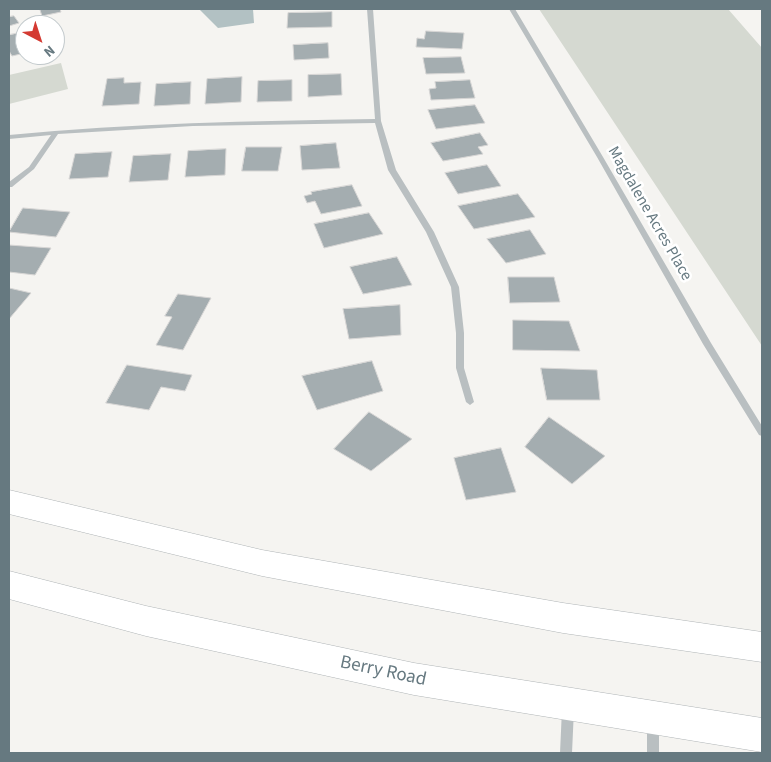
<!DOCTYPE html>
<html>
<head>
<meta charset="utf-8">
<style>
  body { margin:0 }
  #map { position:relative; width:771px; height:762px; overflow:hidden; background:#f5f4f1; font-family:"Source Sans 3",sans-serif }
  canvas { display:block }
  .frame { position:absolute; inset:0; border:10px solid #667980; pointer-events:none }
  .north { position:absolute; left:15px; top:15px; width:50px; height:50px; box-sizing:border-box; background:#fff; border:1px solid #c2c9cc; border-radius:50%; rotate:140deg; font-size:14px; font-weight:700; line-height:20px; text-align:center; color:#667980 }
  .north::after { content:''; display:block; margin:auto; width:18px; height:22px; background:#d43a32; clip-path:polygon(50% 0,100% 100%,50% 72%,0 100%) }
</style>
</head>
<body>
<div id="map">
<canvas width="771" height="762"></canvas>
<div class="frame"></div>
<div class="north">N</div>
</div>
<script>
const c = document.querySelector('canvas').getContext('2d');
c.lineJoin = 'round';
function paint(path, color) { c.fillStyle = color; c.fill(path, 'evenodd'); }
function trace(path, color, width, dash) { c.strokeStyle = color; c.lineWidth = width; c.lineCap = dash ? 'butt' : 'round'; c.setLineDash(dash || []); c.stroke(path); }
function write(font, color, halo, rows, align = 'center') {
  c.font = font + ' "Source Sans 3",sans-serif'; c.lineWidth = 5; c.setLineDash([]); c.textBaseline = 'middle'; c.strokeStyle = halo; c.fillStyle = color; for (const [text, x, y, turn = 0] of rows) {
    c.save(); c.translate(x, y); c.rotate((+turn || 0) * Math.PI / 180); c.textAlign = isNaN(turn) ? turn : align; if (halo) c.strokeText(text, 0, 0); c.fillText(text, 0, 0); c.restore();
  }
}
paint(new Path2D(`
  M539,9H728L762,48V346Z
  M61,63L68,89L9,104V75Z`), '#d5d9d1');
paint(new Path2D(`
  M199,9H253L254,23L218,28Z`), '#b2c1c3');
const building = new Path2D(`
  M48,9H60L61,12L42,16L40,10Z
  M332,12V27L287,28L288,13Z
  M14,16L19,23L9,26V17Z
  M426,31L464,33L462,49L416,47L417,38L424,39Z
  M25,32V53L12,56L9,51V35Z
  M328,43L329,58L294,60L293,45Z
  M461,57L465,73L426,74L423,58Z
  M341,74L342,95L308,97V75Z
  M242,77L241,102L205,104L207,79Z
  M124,78V83L141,82L139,104L102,106L107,79Z
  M292,80V101L257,102L258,81Z
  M470,80L475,98L431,100L429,89L436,88L435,82Z
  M191,82L190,104L154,106L156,84Z
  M475,105L485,123L436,129L428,110Z
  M480,133L488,145L478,147L483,154L443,161L431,143Z
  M336,143L340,168L302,170L300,146Z
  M246,147H282L278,171H242Z
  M226,149L225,175L185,177L188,151Z
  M112,152L108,177L69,179L75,154Z
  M171,154L168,180L129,182L133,156Z
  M487,165L501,186L458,194L445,173Z
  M352,185L362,206L321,214L315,201L307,203L304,196L312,194L311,192Z
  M518,194L535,217L474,229L458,206Z
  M23,208L70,212L56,237L9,232Z
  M369,213L383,234L324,248L314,224Z
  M530,230L546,254L506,263L487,239Z
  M9,245L51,248L35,275L9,272Z
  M397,257L412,285L363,294L350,267Z
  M508,277H554L560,302L510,303Z
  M9,288L31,293L9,319Z
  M178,294L211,298L183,350L156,345L172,317L165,316Z
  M400,305L401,335L349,339L343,309Z
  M513,320L569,321L580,351L513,350Z
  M372,361L383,391L317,410L302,376Z
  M127,365L192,375L185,391L161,387L149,410L106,403Z
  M541,368L597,370L600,400H547Z
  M369,412L412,439L371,471L334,449Z
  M549,417L605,456L572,484L525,447Z
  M501,448L516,492L466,500L454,458Z`);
paint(building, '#a4adb0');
trace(building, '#d6d5d4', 1);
const highway = new Path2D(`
  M9,490L262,550L563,603L762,632V662L563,633L262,576L9,514Z
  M9,571L146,606L414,663L762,718V752L414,695L146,636L9,599Z`);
trace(highway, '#afb4b6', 1);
paint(new Path2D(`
  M367,9H373L381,121L396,170L434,232L459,287L464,333V368L474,402L470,405L466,402L456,368V333L451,287L426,232L388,170L375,123L193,126L58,134L34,169L12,187H9V182L29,167L51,135L9,139V135C131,123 252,121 375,119Z
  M509,9H515L603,157L711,343L762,426V436L759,435L703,344L597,157Z
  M568,704L572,705L574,709L572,753H560L562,709L564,705Z
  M653,719L657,720L659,724V753H647V724L649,720Z`), '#b9bfc1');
paint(highway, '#fff');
write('16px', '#667980', '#fff', [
  ["Magdalene Acres Place",649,214,60]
]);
write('19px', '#667980', '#fff', [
  ["Berry Road",383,672,12]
]);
</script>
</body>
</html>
